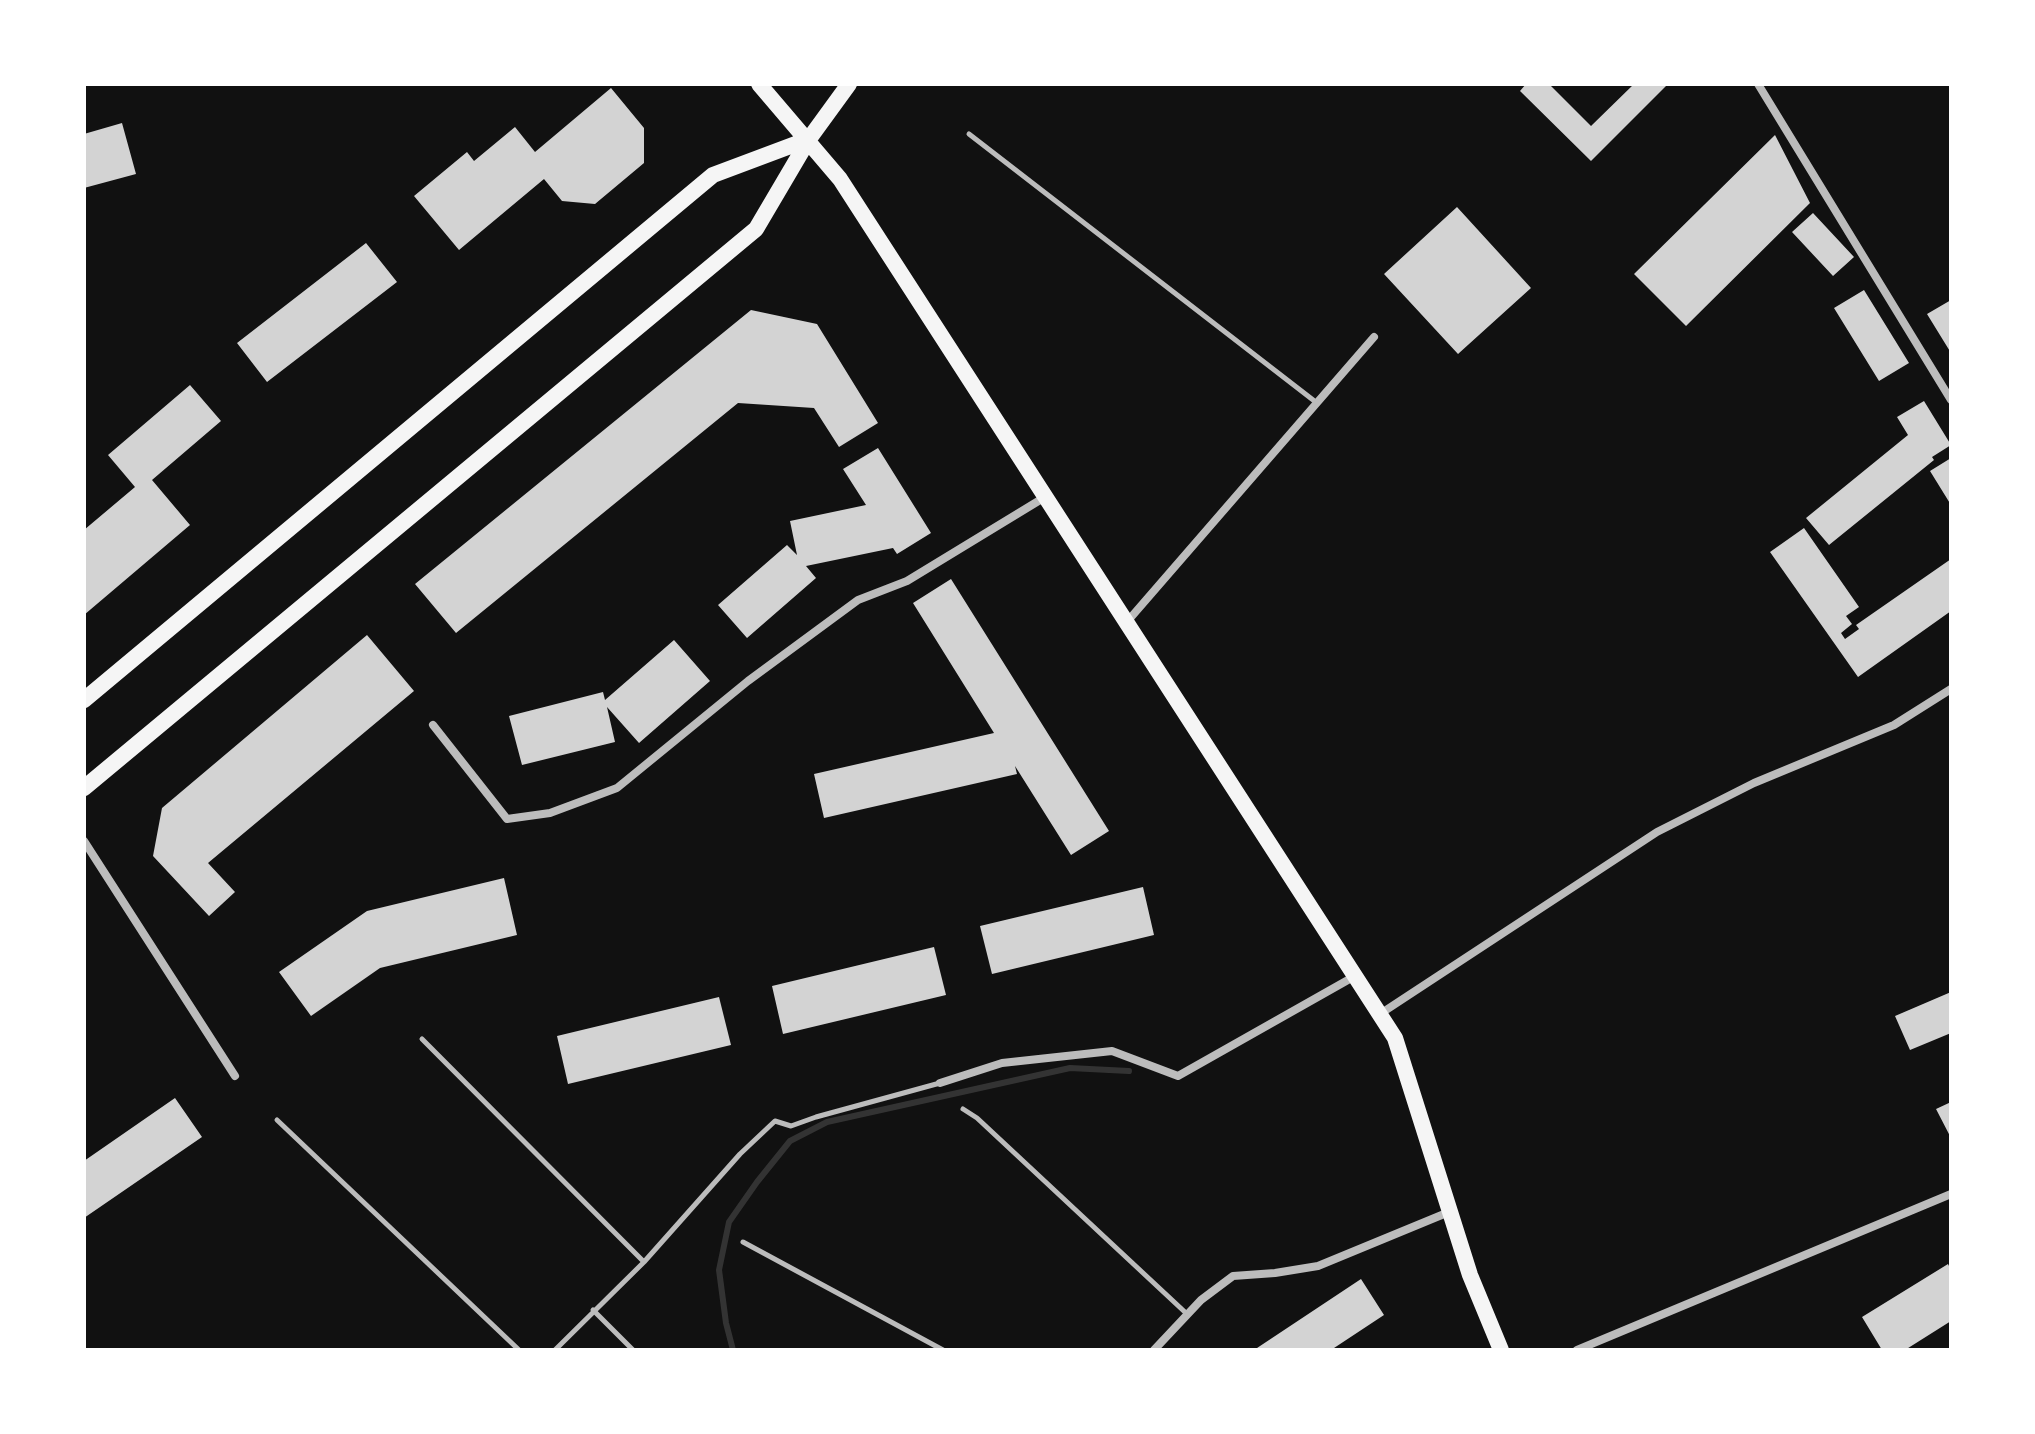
<!DOCTYPE html>
<html>
<head>
<meta charset="utf-8">
<style>
  body { margin:0 }
  #map { position:relative; width:2035px; height:1434px; overflow:hidden; background:#111; font-family:Montserrat,sans-serif }
  canvas { display:block }
  .frame { position:absolute; inset:0; border:86px solid #fff; pointer-events:none }
</style>
</head>
<body>
<div id="map">
<canvas width="2035" height="1434"></canvas>
<div class="frame"></div>
</div>
<script>
const c = document.querySelector('canvas').getContext('2d');
c.lineJoin = 'round';
function trace(path, color, width, dash) { c.strokeStyle = color; c.lineWidth = width; c.lineCap = dash ? 'butt' : 'round'; c.setLineDash(dash || []); c.stroke(path); }
function paint(path, color) { c.fillStyle = color; c.fill(path, 'evenodd'); }
trace(new Path2D(`
  M733,1350L726,1323L719,1270L729,1222L757,1182L790,1141L827,1122L1070,1068L1129,1071`), '#333', 6);
paint(new Path2D(`
  M1526,84H1549L1591,126L1634,84H1668L1591,161L1520,91Z
  M611,88L644,128V163L595,204L562,201L544,179L459,250L414,196L467,152L474,161L515,127L535,152Z
  M122,123L136,174L84,188V134Z
  M1775,135L1810,203L1686,326L1634,274Z
  M1457,207L1531,288L1458,354L1384,274Z
  M1813,213L1854,257L1833,276L1792,232Z
  M366,243L397,282L267,382L237,343Z
  M1864,290L1909,363L1879,381L1834,308Z
  M1951,300V353L1927,314Z
  M751,310L817,324L878,423L839,447L814,408L738,403L456,633L415,584Z
  M190,385L221,421L152,480L190,525L84,615V530L135,487L108,455Z
  M1924,401L1951,445L1932,457L1934,460L1829,545L1806,518L1908,435L1897,417Z
  M878,448L931,533L897,554L893,548L806,566L816,578L747,638L718,605L787,545L797,555L790,521L866,505L843,469Z
  M1951,458V505L1930,471Z
  M1804,528L1859,607L1846,616L1852,624L1841,633L1845,639L1859,629L1856,625L1951,559V611L1858,677L1770,552Z
  M951,579L1109,831L1071,855L1015,766L1017,774L824,818L814,774L994,733L913,603Z
  M367,635L414,691L208,863L235,892L209,916L153,856L162,808Z
  M674,640L710,681L639,743L607,707L615,742L522,765L509,716L603,692L605,700Z
  M504,878L517,935L380,968L311,1016L279,972L367,911Z
  M1143,887L1154,935L992,974L980,926Z
  M934,947L946,995L783,1034L772,986Z
  M1951,992V1033L1910,1050L1895,1016Z
  M719,997L731,1045L568,1084L557,1036Z
  M175,1098L202,1137L84,1218V1161Z
  M1951,1102V1138L1936,1109Z
  M1948,1264L1951,1270V1321L1905,1350H1882L1862,1317Z
  M1361,1279L1384,1315L1331,1350H1254Z`), '#d3d3d3');
trace(new Path2D(`
  M969,134L1317,403
  M422,1039L644,1262
  M963,1109L977,1118L1187,1314
  M277,1120L519,1350
  M743,1242L943,1350
  M593,1310L633,1350
  M555,1350L644,1262L740,1154L775,1121L791,1126L816,1117L940,1083`), '#bcbcbc', 5);
trace(new Path2D(`
  M1758,84L1951,400
  M1126,623L1374,337
  M433,725L507,819L550,813L617,788L748,681L858,600L907,581L1045,497
  M84,841L235,1076
  M1380,1014L1657,832L1754,783L1894,725L1951,689
  M940,1083L1002,1063L1112,1051L1178,1076L1355,976
  M1154,1350L1201,1300L1233,1276L1275,1273L1318,1266L1449,1212
  M1577,1350L1951,1194`), '#bcbcbc', 8);
trace(new Path2D(`
  M759,84L840,179L1395,1038L1470,1275L1501,1350
  M84,700L713,175L809,139
  M84,788L756,229L809,139L849,84`), '#f5f5f5', 16);
</script>
</body>
</html>
